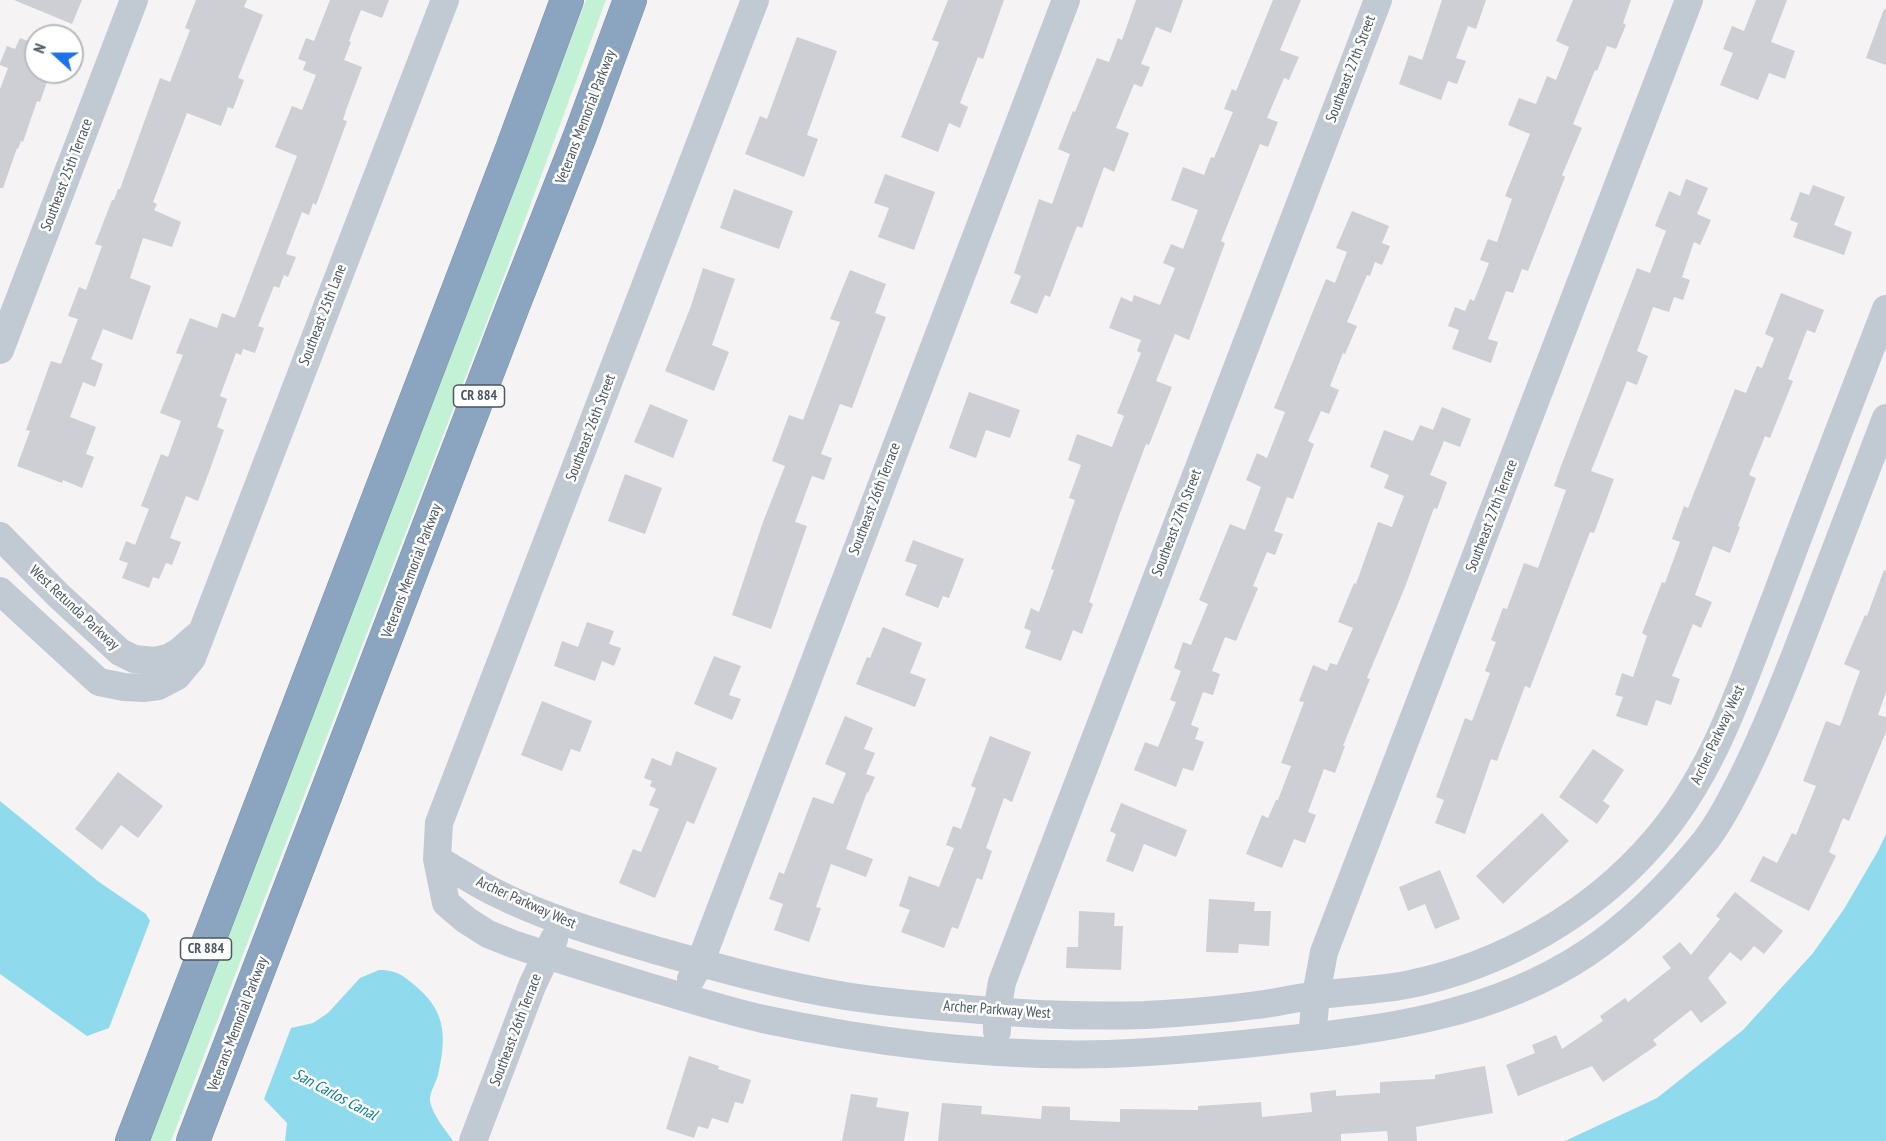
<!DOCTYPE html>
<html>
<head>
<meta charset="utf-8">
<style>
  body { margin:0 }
  #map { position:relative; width:1886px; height:1141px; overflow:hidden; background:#f5f3f3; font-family:"PT Sans Narrow",sans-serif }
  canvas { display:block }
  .north { position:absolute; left:24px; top:24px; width:60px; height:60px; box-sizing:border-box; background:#fff; border:2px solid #b7bbc0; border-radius:50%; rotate:291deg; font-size:16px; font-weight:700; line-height:24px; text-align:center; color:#4a5661 }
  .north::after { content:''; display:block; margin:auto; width:21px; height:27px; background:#1a73e8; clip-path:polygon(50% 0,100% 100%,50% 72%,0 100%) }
</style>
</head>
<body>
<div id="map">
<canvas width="1886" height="1141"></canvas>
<div class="north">N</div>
</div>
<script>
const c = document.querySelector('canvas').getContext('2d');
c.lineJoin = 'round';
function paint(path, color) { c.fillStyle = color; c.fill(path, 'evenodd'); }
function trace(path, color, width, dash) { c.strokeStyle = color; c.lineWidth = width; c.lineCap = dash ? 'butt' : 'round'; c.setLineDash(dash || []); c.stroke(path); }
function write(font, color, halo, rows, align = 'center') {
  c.font = font + ' "PT Sans Narrow",sans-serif'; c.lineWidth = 5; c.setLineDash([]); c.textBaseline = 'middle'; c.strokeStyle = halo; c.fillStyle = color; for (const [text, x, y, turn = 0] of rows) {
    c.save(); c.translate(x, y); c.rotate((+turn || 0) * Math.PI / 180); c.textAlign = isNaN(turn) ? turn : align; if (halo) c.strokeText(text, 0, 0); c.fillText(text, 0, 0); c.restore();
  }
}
paint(new Path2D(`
  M586,0H606L496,298L171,1141H148Z`), '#c3f1d5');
paint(new Path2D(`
  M0,801L99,882L146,914L150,921L109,1028L87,1036L0,974Z
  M1886,834V1141H1565L1657,1098L1743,1030L1813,953L1844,909L1878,851Z
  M379,970C398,970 405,977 419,989C447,1014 446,1040 438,1075C436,1083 429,1093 430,1101C433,1116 445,1129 453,1141H285L287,1123L264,1099L291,1028L313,1023L328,1013L360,978Z`), '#90daee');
paint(new Path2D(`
  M14,0H82L72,24Z
  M196,0H247L244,7L263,15L238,78L244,80L233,109L228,107L221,126L187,113L153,202L157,204L154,210L181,222L172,247L143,238L130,278L151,286L132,340L103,329L91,359L103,364L95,387L83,382L70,417L96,427L86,454L94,457L82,488L63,480L62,483L17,466L30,431L26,430L51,361L61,364L78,319L68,316L79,287L86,290L102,246L95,244L112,200H114L118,189H120L160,78L170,82L190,30L185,28Z
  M330,0H389L382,18L361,10L349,41L351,42L344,60L362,67L346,110L343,120L347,121L324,184L316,205L313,203L309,215L302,212L286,254L296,257L288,277L284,275L279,288L274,286L258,326L264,328L255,353L243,349L241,355L236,353L220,396L227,399L217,427L224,430L209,472L198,501L186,496L170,538L181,542L172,565L166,563L159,579L153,577L149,588L122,578L128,563L119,560L126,541L135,545L149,509L141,506L161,454L168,457L181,421L160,413L183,355L176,353L190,318L217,328L222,313L235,318L297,156L275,147L292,106L302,110L316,75L303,70L306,62L298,59L306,38L314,41Z
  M948,0H1004L983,59L978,57L960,103L968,107L960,128L949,123L938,152L901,137L939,42L932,40Z
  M1136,0H1183L1171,33L1156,27L1141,64L1150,67L1142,87L1134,84L1116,128L1129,133L1114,172L1104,167L1082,228L1077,226L1050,297L1045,295L1037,314L1010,303L1021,276L1014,273L1039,199L1052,204L1070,154L1058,149L1073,111L1075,112L1097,58L1109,62L1118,38L1122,40Z
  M1273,0H1301L1280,50L1299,57L1289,80L1284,78L1267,118L1278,122L1268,147L1260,144L1221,241L1225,243L1189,340L1175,334L1156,381L1172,387L1149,445L1146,444L1119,516L1089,602L1093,604L1082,634L1073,630L1061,661L1025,648L1031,631L1024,628L1031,608L1039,612L1054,570L1051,569L1075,500L1069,498L1081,465L1068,460L1077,434L1112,447L1124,416L1117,413L1141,353L1137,351L1141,340L1109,328L1121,297L1132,302L1134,295L1160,305L1175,268L1163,263L1171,244L1183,249L1198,210L1171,200L1183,167L1204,175L1211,157L1214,158L1233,112L1224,109L1232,89L1236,91Z
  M1442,0H1486L1476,29L1468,26L1456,58L1466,61L1457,84L1448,81L1441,100L1399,84L1409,55L1422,60Z
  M1573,0H1631L1623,23L1626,25L1616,49L1607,46L1597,71L1595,70L1573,124L1582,128L1562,175L1565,177L1528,271L1522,269L1513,293L1506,291L1488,339L1498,342L1491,363L1452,349L1459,330L1448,326L1455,307L1465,311L1470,299L1474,301L1489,263L1480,260L1488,239L1497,242L1512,199L1505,196L1530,134L1508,125L1519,98L1536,104L1547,76L1556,80L1569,47L1556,41Z
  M1756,0H1787L1771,42L1795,51L1785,79L1769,73L1758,100L1720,85L1733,53L1723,49L1732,26L1744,31Z
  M1884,9H1886V65L1866,58Z
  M797,37L837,51L807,135L818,139L804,177L745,154L760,116L767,119Z
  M20,38L36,44V72H45L42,80L47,82L40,102L37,101L23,142L21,141L18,149L17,148L3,188H0V89L8,68L0,65V63L7,46L15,49Z
  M885,174L935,192L914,250L878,237L889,208L874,203Z
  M1686,179L1708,188L1697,214L1711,220L1700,245L1694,242L1682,277L1690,280L1683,300L1674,297L1669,312L1653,307L1637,351L1648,356L1637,385L1627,381L1591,471L1614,479L1594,533L1590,532L1530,688L1525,686L1497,761L1491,759L1465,834L1435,823L1444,800L1436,797L1465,718L1472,721L1490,673L1485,671L1496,642L1491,640L1503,608L1507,609L1524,563L1538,568L1566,490L1554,486L1561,466L1637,268L1650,273L1666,231L1655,226L1669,191L1680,196Z
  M1813,185L1845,197L1834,225L1852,232L1844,255L1793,237L1798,223L1790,220L1800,192L1809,195Z
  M734,189L793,211L779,249L720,228Z
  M1352,211L1389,226L1382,243L1390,246L1382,265L1375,262L1370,276L1367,275L1347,322L1357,326L1345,354L1343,353L1330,386L1339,390L1329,414L1321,411L1308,441L1314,444L1293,499L1287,497L1274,531L1283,534L1275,555L1267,552L1253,586L1258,588L1236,641L1225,637L1212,671L1220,674L1213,695L1203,692L1191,725L1199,728L1195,739L1204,742L1193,771L1183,768L1176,787L1134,770L1145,742L1158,747L1176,702L1170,700L1181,671L1174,668L1183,642L1191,645L1208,604L1199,600L1230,524L1245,530L1261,487L1246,480L1257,453L1267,458L1285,412L1274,408L1326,279L1335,283L1347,252L1336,248Z
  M703,268L735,279L712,345L729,352L714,391L665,371L691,306Z
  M850,270L886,284L875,313L886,317L852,408L840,404L821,454L832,458L824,480L812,476L795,522L807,526L771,629L732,615L763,522L785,466L772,461L789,415L803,420L840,322L830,319Z
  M1781,293L1824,310L1815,333L1807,330L1788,379L1793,381L1770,438L1765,436L1749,475L1756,478L1738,526L1740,527L1730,553L1713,546L1695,595L1712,602L1701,628L1693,624L1672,676L1680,679L1671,705L1656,700L1647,726L1616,716L1623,697L1615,695L1622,673L1633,677L1647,636L1642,633L1662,582L1665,583L1680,542L1672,539L1684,506L1688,508L1735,389L1746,393L1757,366L1762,368L1774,338L1765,334Z
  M969,392L1020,410L1010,438L986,430L976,458L949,448Z
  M650,404L688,420L673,458L634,442Z
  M1442,407L1471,419L1460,447L1444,441L1430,475L1447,482L1437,509L1434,508L1405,587L1367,678L1370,679L1343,746H1345L1335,773L1324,769L1308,812L1316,815L1305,843L1294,839L1282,868L1246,854L1262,815L1268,818L1276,800H1278L1291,766L1281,763L1304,702L1299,701L1313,665L1327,671L1330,663L1337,665L1353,628L1338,622L1354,583L1356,584L1378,522L1392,527L1404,496L1384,488L1389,475L1370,467L1384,430L1413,441L1420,425L1433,430Z
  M625,474L662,488L645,534L608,521Z
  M913,540L964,559L949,598L943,596L938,608L905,595L917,565L905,561Z
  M1884,570L1886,571V692L1878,715L1886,717V732L1849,821L1843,818L1829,852L1836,856L1809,911L1750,881L1763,856L1777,863L1792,833L1796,835L1816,786L1803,781L1826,721L1840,726L1860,671L1844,664L1865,615L1867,616Z
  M587,622L614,631L609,644L621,648L614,666L602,661L595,681L554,666L562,641L578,647Z
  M883,627L922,643L910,673L926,679L915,707L856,684L867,657L870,658Z
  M714,656L741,666L729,695L741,699L732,720L694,704Z
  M542,701L592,721L580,752L571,749L562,771L521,755Z
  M845,716L873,728L864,749L875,753L866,774L875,777L868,793L867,792L846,849L873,859L866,877L831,864L816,907L821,908L809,942L774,930L783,904L769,899L779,872L784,874L813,797L833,804L846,773L825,764Z
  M990,736L1031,752L1012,802L1004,798L986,848L992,851L982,880L977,878L958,929L952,927L944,948L901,932L910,910L899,906L909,876L939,887L954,848L946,845L953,826L961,829L976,788L971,786Z
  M1593,749L1624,770L1603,801L1610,806L1597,824L1559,797Z
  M676,751L717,768L694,824L687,821L655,898L619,883L633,849L641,852L659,809L649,805L656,789L650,786L652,781L644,778L652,758L671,766Z
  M118,772L163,806L138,838L121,825L102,850L75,829Z
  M1121,803L1187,830L1176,857L1144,844L1133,872L1106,861L1116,834L1110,831Z
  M1542,813L1569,841L1503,904L1476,876Z
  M1440,870L1460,919L1435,929L1425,904L1408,911L1399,887Z
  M1735,892L1783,931L1764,954L1754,946L1741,961L1730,952L1708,978L1727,1003L1701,1023L1691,1010L1653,1040L1657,1045L1603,1082L1592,1066L1518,1096L1506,1065L1535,1053L1532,1045L1556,1035L1562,1049L1603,1021L1600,1016L1625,998L1628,1002L1671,968L1662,957L1680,942L1691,955L1720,919L1716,916Z
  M1209,899L1255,902L1254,911H1271L1269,946L1239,944L1238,953L1206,952Z
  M1079,911L1115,913L1114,926H1123L1121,970L1066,968L1067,947H1078Z
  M689,1056L719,1066L718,1069L751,1080L743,1104L735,1102L728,1123L712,1118L708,1129L698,1126L694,1138L666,1129Z
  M1485,1066L1493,1113L1416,1127L1417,1141H1388L1387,1131L1341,1134V1141H938L942,1103L982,1106L981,1114L1041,1119L1042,1106L1070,1107V1120L1120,1122V1109L1198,1110V1106L1261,1102L1262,1117L1312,1112L1310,1093L1336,1090V1096L1380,1093V1082L1435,1079V1075Z
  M851,1094L878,1098L876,1107L909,1112L904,1141H842Z`), '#cdcfd5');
const highway = new Path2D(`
  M132,1141L512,149L567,0
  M193,1141L513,306L580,136L630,0`);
trace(highway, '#7690ad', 34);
trace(new Path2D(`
  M755,0L439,823L437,859L446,903L466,920L488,934L513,944C557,959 601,972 646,986C684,997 723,1010 763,1019C875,1043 993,1057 1108,1054C1163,1052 1217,1047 1272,1041C1381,1030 1493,1016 1587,953C1632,923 1671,883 1706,840C1718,824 1728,806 1737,788C1760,744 1778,699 1796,653C1826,574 1856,496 1886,418
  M0,350L134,0
  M0,536L58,595L120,652L134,659L155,661L168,658L180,651L197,636
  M0,591L99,682L124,687L143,688L158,686L177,676L192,658L445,0
  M437,859C456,870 474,882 494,892C547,919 604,935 662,952C722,969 783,986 845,996C882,1002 919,1005 957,1008C1019,1014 1082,1017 1145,1015C1182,1013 1220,1010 1257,1005C1276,1003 1294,998 1313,996C1344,991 1375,991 1406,985C1501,966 1591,915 1654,842C1715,772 1742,683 1775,599C1811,502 1849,405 1886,309
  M691,979L700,963L1066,0
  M997,1031V1012L1002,982L1378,0
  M1312,1037L1316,995L1324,952L1689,0
  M473,1141L532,986L554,939`), '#c1cad2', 28);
trace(highway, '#8ba5c1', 33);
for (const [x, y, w] of [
  [479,396,51],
  [206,949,51]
]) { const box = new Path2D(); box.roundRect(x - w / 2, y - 11, w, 22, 4.5); c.fillStyle = '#fff'; c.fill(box); trace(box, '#4a5661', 1.5); }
write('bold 14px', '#4a5661', null, [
  ["CR 884",479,396],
  ["CR 884",206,949]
]);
write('15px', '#4a5661', '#fff', [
  ["Southeast 27th Street",1351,69,-69],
  ["Veterans Memorial Parkway",586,117,-69],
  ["Southeast 25th Terrace",67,175,-69],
  ["Southeast 25th Lane",323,315,-69],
  ["Southeast 26th Street",591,428,-69],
  ["Southeast 26th Terrace",875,499,-69],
  ["Southeast 27th Terrace",1492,516,-69],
  ["Southeast 27th Street",1177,523,-69],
  ["Veterans Memorial Parkway",412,571,-69],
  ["West Retunda Parkway",74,608,43],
  ["Archer Parkway West",1718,735,-65],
  ["Archer Parkway West",526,903,24],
  ["Archer Parkway West",997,1010,4],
  ["Veterans Memorial Parkway",238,1024,-69],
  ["Southeast 26th Terrace",516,1030,-69]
]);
write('italic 16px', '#0c7c9b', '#fff', [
  ["San Carlos Canal",335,1095,28]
]);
</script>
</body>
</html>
